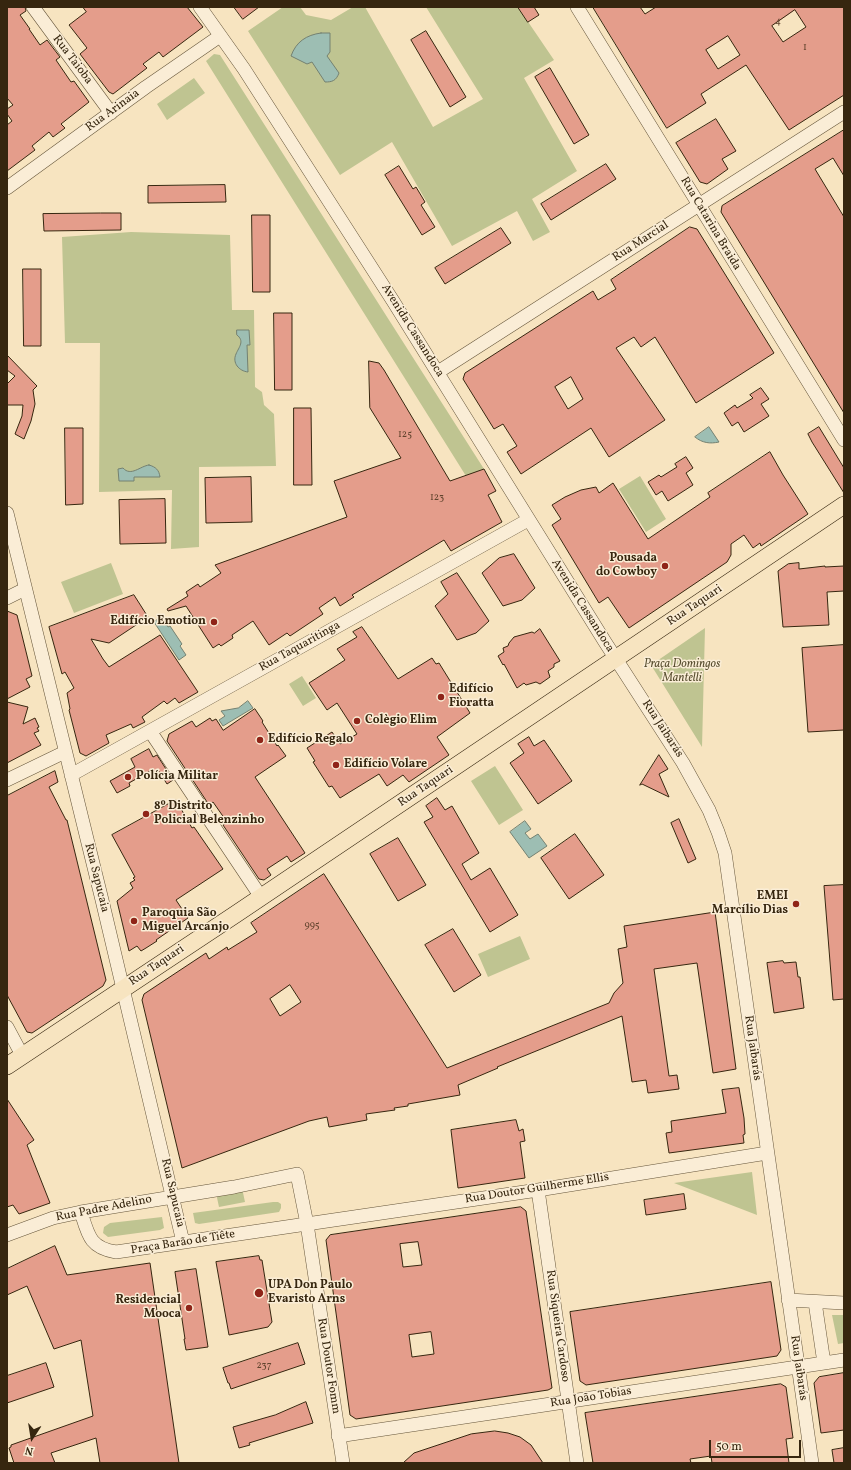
<!DOCTYPE html>
<html>
<head>
<meta charset="utf-8">
<style>
  body { margin:0 }
  #map { position:relative; width:851px; height:1470px; overflow:hidden; background:#f7e4c0; font-family:Vollkorn,serif }
  canvas { display:block }
  .frame { position:absolute; inset:0; border:8px solid #36260f; pointer-events:none }
  .north { position:absolute; left:12px; top:1418px; width:40px; height:40px; -webkit-text-stroke:3px #faedd6; paint-order:stroke; rotate:192deg; font-size:11px; font-weight:700; line-height:16px; text-align:center; color:#36260f }
  .north::after { content:''; display:block; margin:auto; width:14px; height:18px; background:#36260f; clip-path:polygon(50% 0,100% 100%,50% 72%,0 100%) }
  .scale { position:absolute; left:709px; top:1440px; width:92px; height:18px; box-sizing:border-box; border:2px solid #36260f; border-top:0; padding-left:5px; font-size:12px; line-height:14px; white-space:nowrap; color:#36260f; -webkit-text-stroke:3px #faedd6; paint-order:stroke }
</style>
</head>
<body>
<div id="map">
<canvas width="851" height="1470"></canvas>
<div class="frame"></div>
<div class="north">N</div>
<div class="scale">50 m</div>
</div>
<script>
const c = document.querySelector('canvas').getContext('2d');
c.lineJoin = 'round';
function paint(path, color) { c.fillStyle = color; c.fill(path, 'evenodd'); }
function trace(path, color, width, dash) { c.strokeStyle = color; c.lineWidth = width; c.lineCap = dash ? 'butt' : 'round'; c.setLineDash(dash || []); c.stroke(path); }
function write(font, color, halo, rows, align = 'center') {
  c.font = font + ' Vollkorn,serif'; c.lineWidth = 3; c.setLineDash([]); c.textBaseline = 'middle'; c.strokeStyle = halo; c.fillStyle = color; for (const [text, x, y, turn = 0] of rows) {
    c.save(); c.translate(x, y); c.rotate((+turn || 0) * Math.PI / 180); c.textAlign = isNaN(turn) ? turn : align; if (halo) c.strokeText(text, 0, 0); c.fillText(text, 0, 0); c.restore();
  }
}
paint(new Path2D(`
  M283,7H300L306,15L331,20L353,7H365L433,127L483,99L426,7H518L554,60L524,78L577,171L532,199L550,232L533,241L517,211L452,246L392,142L340,175L248,31Z
  M214,54L220,55L484,469L466,476L206,61Z
  M194,78L205,93L167,120L157,104Z
  M131,232L230,235L232,310H254L255,387L262,392L264,405L274,414L276,466L199,467V547L171,549L172,490L99,492L100,343H65L62,237Z
  M640,476L666,519L646,532L619,489Z
  M111,563L123,594L74,613L61,582Z
  M705,628L702,747L651,665Z
  M302,676L316,698L303,706L289,684Z
  M495,766L523,810L499,825L471,781Z
  M520,936L530,959L488,977L478,954Z
  M752,1172L757,1215L674,1183Z
  M242,1188L245,1202L219,1207L216,1193Z
  M273,1202H278L281,1204V1208L279,1212L199,1224L195,1223L193,1213Z
  M162,1217L164,1228L160,1230L108,1237L103,1233L104,1227L110,1223Z
  M832,1315H844V1343L838,1344Z`), '#bfc491');
const water = new Path2D(`
  M321,33H330V52L327,56L339,73C336,81 332,82 325,82L312,62L307,64L291,56C296,42 306,35 321,33Z
  M237,330H249L250,345H247L248,372C239,371 232,363 236,354C239,347 245,341 237,335Z
  M709,427L719,442C710,444 702,443 695,437Z
  M149,465C156,467 159,470 160,477H134V481H119L118,469L123,468C131,477 140,466 149,465Z
  M162,617L168,627L170,626L182,644L180,646L186,655L179,660L154,622Z
  M248,701L253,708L223,726L219,720L225,716L221,711L238,708Z
  M525,821L531,829L525,833L530,839L538,834L547,846L529,858L510,832Z`);
paint(water, '#9dbeb3');
trace(water, '#748171', 1);
const building = new Path2D(`
  M7,7H25L26,11L20,15L30,29H29L40,45L47,40L60,57L56,60L71,82L74,81L89,102L61,124L65,128L53,137L49,132L32,146L35,150L7,171V125L12,121L7,114V109L13,105L7,98Z
  M83,7H187L203,27L163,57L159,52L143,64L147,68L113,94L109,92L80,54L87,48L69,25L86,12Z
  M234,7H259L243,19Z
  M518,7H534L539,15L528,22Z
  M593,7H640L645,14L656,7H844V95L789,130L746,65L701,94L706,103L667,128ZM795,10L806,27L783,42L772,26ZM728,36L740,55L718,69L706,50Z
  M426,31L466,97L450,107L411,40Z
  M550,68L589,135L574,144L535,77Z
  M716,119L736,151L722,159L728,169L707,184L700,182L676,143Z
  M844,130V176L833,158L815,169L844,217V413L721,212L722,206Z
  M606,164L616,179L551,220L541,204Z
  M399,166L413,189L416,187L425,202L421,205L435,227L422,235L385,175Z
  M225,185L226,202L148,203V186Z
  M101,213H121V230L44,231L43,214Z
  M252,215H270V292H253Z
  M690,227L697,229L774,353L696,403L655,337L641,347L634,337L616,348L665,420L609,457L591,428L521,474L507,452L517,446L503,424L494,429L463,379L465,373L593,291L598,300L616,289L611,280ZM571,377L583,399L568,409L555,387Z
  M501,228L511,243L445,284L435,268Z
  M23,269H41V346H24Z
  M274,313H292V390H275Z
  M7,355L37,386L33,390L35,404L31,421L24,439L15,434L22,416L23,405H7V384L15,376L7,370Z
  M369,361L379,363L384,370L450,481L484,469L496,491L488,495L502,522L451,551L444,540L352,595L354,597L340,606L335,597L319,608L323,614L290,636L287,633L269,645L253,621L232,635L233,638L221,646L219,644L213,648L186,606L168,611L167,609L188,596L186,592L198,584L200,587L221,573L215,565L347,517L334,481L401,458L370,408Z
  M761,388L769,399L761,404L769,416L744,432L738,422L732,426L724,413L735,405L737,408L753,398L750,395Z
  M294,408H311L312,485H294Z
  M819,427L844,468V493L812,442L808,434Z
  M65,428H83V504L66,505Z
  M770,452L783,475L808,514L761,546L760,543L753,548L744,535L731,544V555L727,562L629,628L608,597L599,603L552,525L561,519L552,505L565,497L581,490L596,487L599,493L613,483L648,539L710,497L708,493Z
  M686,457L693,468L686,473L693,485L668,501L662,491L656,495L648,482L659,475L661,477L677,467L675,464Z
  M251,477L252,522L206,523L205,478Z
  M165,499L166,543L120,544L119,500Z
  M514,554L535,588L522,600L503,606L482,573L499,558Z
  M799,563V569L825,566V567L844,566V591L827,592L829,625L783,627L778,571L788,564Z
  M457,573L489,621L476,633L457,640L435,606L448,594L441,582Z
  M134,595L148,617L109,643L91,639L103,659L109,667L160,635L198,692L179,703L175,698L167,704L164,701L142,717L145,722L133,728L131,724L106,735L109,743L86,756L80,753L69,710L70,709L67,693L74,688L65,672L62,674L49,627Z
  M7,611L17,615L32,676L26,679L30,687L7,699Z
  M362,627L398,679L432,658L436,664L439,663L470,713L437,737L449,755L409,782L403,775L387,786L379,774L340,798L332,786L329,787L313,762L315,761L307,748L332,732L340,744L357,734L337,703L327,710L309,683L345,660L337,649L357,637L353,632Z
  M540,629L560,661L554,664V667L548,671L550,677L540,684L536,682L526,685L524,683L517,688L504,664L503,665L498,656L504,652L503,648L508,646L509,643L514,637L532,632L534,633Z
  M844,645V730L808,732L802,648Z
  M7,702L28,707L23,724L35,718L39,727L37,728L39,731L34,733L41,745L7,763Z
  M255,709L263,721L262,722L277,746L278,745L286,756L255,777L305,853L291,862L287,856L267,869L271,875L264,880L259,879L223,825L227,822L213,802L209,805L167,741L169,734L192,721L196,727L210,718L212,721L216,719L223,730Z
  M529,737L534,746L544,740L572,781L538,804L510,763L524,753L518,744Z
  M149,749L153,757L157,755L173,780L167,784L158,770L152,774L150,771L129,783L130,786L117,793L110,781L135,767L131,759Z
  M659,755L668,769L659,774L669,797L642,784L640,785Z
  M55,771L58,782L49,787L66,820H67L106,980L103,986L32,1033L27,1032L7,995V796Z
  M437,798L445,810L452,806L479,853L462,864L471,880L490,868L518,915L490,932L424,822L433,817L426,806Z
  M176,800L192,828L194,827L223,869L176,900L188,918L156,940L157,941L146,948L141,951L137,946L129,951L117,901L133,888L130,883L135,880L133,878L135,877L112,835Z
  M679,819L696,859L688,863L671,823Z
  M575,834L604,875L569,899L541,858Z
  M398,838L426,885L398,901L370,854Z
  M324,874L447,1068L609,1003L614,993L623,983L618,949L627,947L624,926L715,912L736,1069L713,1073L697,963L654,969L669,1076L677,1075L679,1089L648,1093L646,1080L632,1082L622,1016L497,1067L498,1068L458,1085L460,1095L408,1104V1106L394,1108L395,1110L366,1114L367,1120L329,1127L327,1117L309,1121L182,1168L142,1000L144,994L206,953L209,959L227,947L228,950L257,932L251,923ZM290,985L301,1002L280,1016L270,999Z
  M844,885V999L833,1000L824,886Z
  M453,929L481,975L454,992L425,945Z
  M783,961L784,963L796,962L798,977H800L804,1008L774,1013L767,963Z
  M739,1088L744,1118L745,1134L743,1135L744,1143L669,1153L666,1133L672,1132L671,1121L726,1113L722,1090Z
  M7,1099L34,1140L27,1145L50,1203L19,1214L13,1205L7,1207Z
  M516,1120L519,1131L523,1129L525,1141L520,1142L525,1178L458,1188L451,1130Z
  M684,1194L686,1209L646,1215L644,1200Z
  M521,1207L526,1211L552,1388L548,1390L356,1419L350,1415L326,1240L330,1235ZM418,1242L422,1265L403,1267L400,1244ZM431,1332L434,1354L412,1357L409,1335Z
  M55,1246L67,1275L150,1263L179,1463H100L96,1438L51,1453L55,1463H14L9,1448L11,1447V1445L93,1416L81,1340L54,1349L27,1286L7,1295V1269Z
  M259,1256L260,1260H262L272,1322L268,1327L229,1335L216,1262Z
  M196,1269L208,1347L186,1350L184,1339H185L175,1272Z
  M771,1282L781,1350L777,1356L586,1385L580,1381L570,1312Z
  M298,1343L305,1364L231,1389L229,1383H228L223,1368Z
  M46,1363L54,1387L7,1403V1376Z
  M844,1373V1430L821,1433L814,1383L819,1377Z
  M781,1384L786,1387L793,1438L786,1439L789,1463H712L711,1456L690,1459L691,1463H593L585,1413Z
  M306,1402L313,1423L249,1443L250,1445L239,1448L233,1427L275,1415Z
  M495,1431L508,1433L520,1437L531,1445L543,1463H403L414,1453L471,1434Z
  M844,1448V1463H834L832,1450Z`);
paint(building, '#e49d8b');
trace(building, '#36260f', 1);
const minor = new Path2D(`
  M33,7L111,113
  M200,7L244,69L393,301L605,642L683,763L709,810L718,832L725,853L812,1463
  M577,7L844,440
  M7,188L146,87L220,36
  M438,372L844,112
  M7,513L102,900L183,1242
  M7,598L25,589
  M150,731L261,897
  M71,775L528,520
  M7,780L65,752
  M7,1027L22,1055
  M538,1190L577,1463
  M81,1212C88,1235 90,1248 116,1252L538,1190L767,1153
  M7,1235L53,1218L81,1212L234,1187L297,1174L307,1224L343,1463
  M788,1300L844,1303
  M815,1302L824,1363
  M338,1436L844,1360`);
const major = new Path2D(`
  M7,1066L236,914L844,505`);
trace(minor, '#66563b', 14);
trace(major, '#36260f', 18);
trace(minor, '#faedd6', 13);
trace(major, '#f7e4c0', 17);
for (const [x, y, r, color] of [
  [665,566,4,"#8f2418"],
  [214,622,4,"#8f2418"],
  [441,697,4,"#8f2418"],
  [357,721,4,"#8f2418"],
  [260,740,4,"#8f2418"],
  [336,765,4,"#8f2418"],
  [128,777,4,"#8f2418"],
  [146,814,4,"#8f2418"],
  [796,904,4,"#8f2418"],
  [134,921,4,"#8f2418"],
  [259,1293,5,"#8f2418"],
  [189,1308,4,"#8f2418"]
]) { const dot = new Path2D(); dot.arc(x, y, r, 0, 2 * Math.PI); c.fillStyle = color; c.fill(dot); trace(dot, '#faedd6', 1.5); }
write('10px', '#62442e', null, [
  ["4",778,22],
  ["1",805,48],
  ["125",405,435],
  ["123",437,498],
  ["995",312,926],
  ["237",264,1366]
]);
write('12px', '#36260f', '#faedd6', [
  ["Rua Taioba",72,60,53],
  ["Rua Arinaia",113,111,-36],
  ["Rua Catarina Braida",710,224,59],
  ["Rua Marcial",641,242,-33],
  ["Avenida Cassandoca",412,331,58],
  ["Avenida Cassandoca",582,606,58],
  ["Rua Taquari",695,606,-34],
  ["Rua Taquaritinga",300,647,-29],
  ["Rua Jaibarás",662,729,57],
  ["Rua Taquari",426,787,-34],
  ["Rua Sapucaia",96,878,76],
  ["Rua Taquari",157,966,-34],
  ["Rua Jaibarás",752,1048,82],
  ["Rua Doutor Guilherme Ellis",537,1189,-9],
  ["Rua Sapucaia",172,1193,77],
  ["Rua Padre Adelino",104,1209,-11],
  ["Praça Barão de Tiête",183,1243,-9],
  ["Rua Siqueira Cardoso",557,1326,82],
  ["Rua Doutor Fomm",328,1366,81],
  ["Rua Jaibarás",798,1368,82],
  ["Rua João Tobias",591,1398,-9]
]);
write('bold 12px', '#36260f', '#faedd6', [
  ["Pousada",657,559,"right"],
  ["do Cowboy",657,573,"right"],
  ["Edifício Emotion",206,622,"right"],
  ["Edifício",449,690],
  ["Fioratta",449,704],
  ["Colègio Elim",365,721],
  ["Edifício Regalo",268,740],
  ["Edifício Volare",344,765],
  ["Polícia Militar",136,777],
  ["8º Distrito",154,807],
  ["Policial Belenzinho",154,821],
  ["EMEI",788,897,"right"],
  ["Marcílio Dias",788,911,"right"],
  ["Paroquia São",142,914],
  ["Miguel Arcanjo",142,928],
  ["UPA Don Paulo",268,1286],
  ["Evaristo Arns",268,1300],
  ["Residencial",181,1301,"right"],
  ["Mooca",181,1315,"right"]
], 'left');
write('italic 12px', '#584e30', '#faedd6', [
  ["Praça Domingos",682,665],
  ["Mantelli",682,679]
]);
</script>
</body>
</html>
